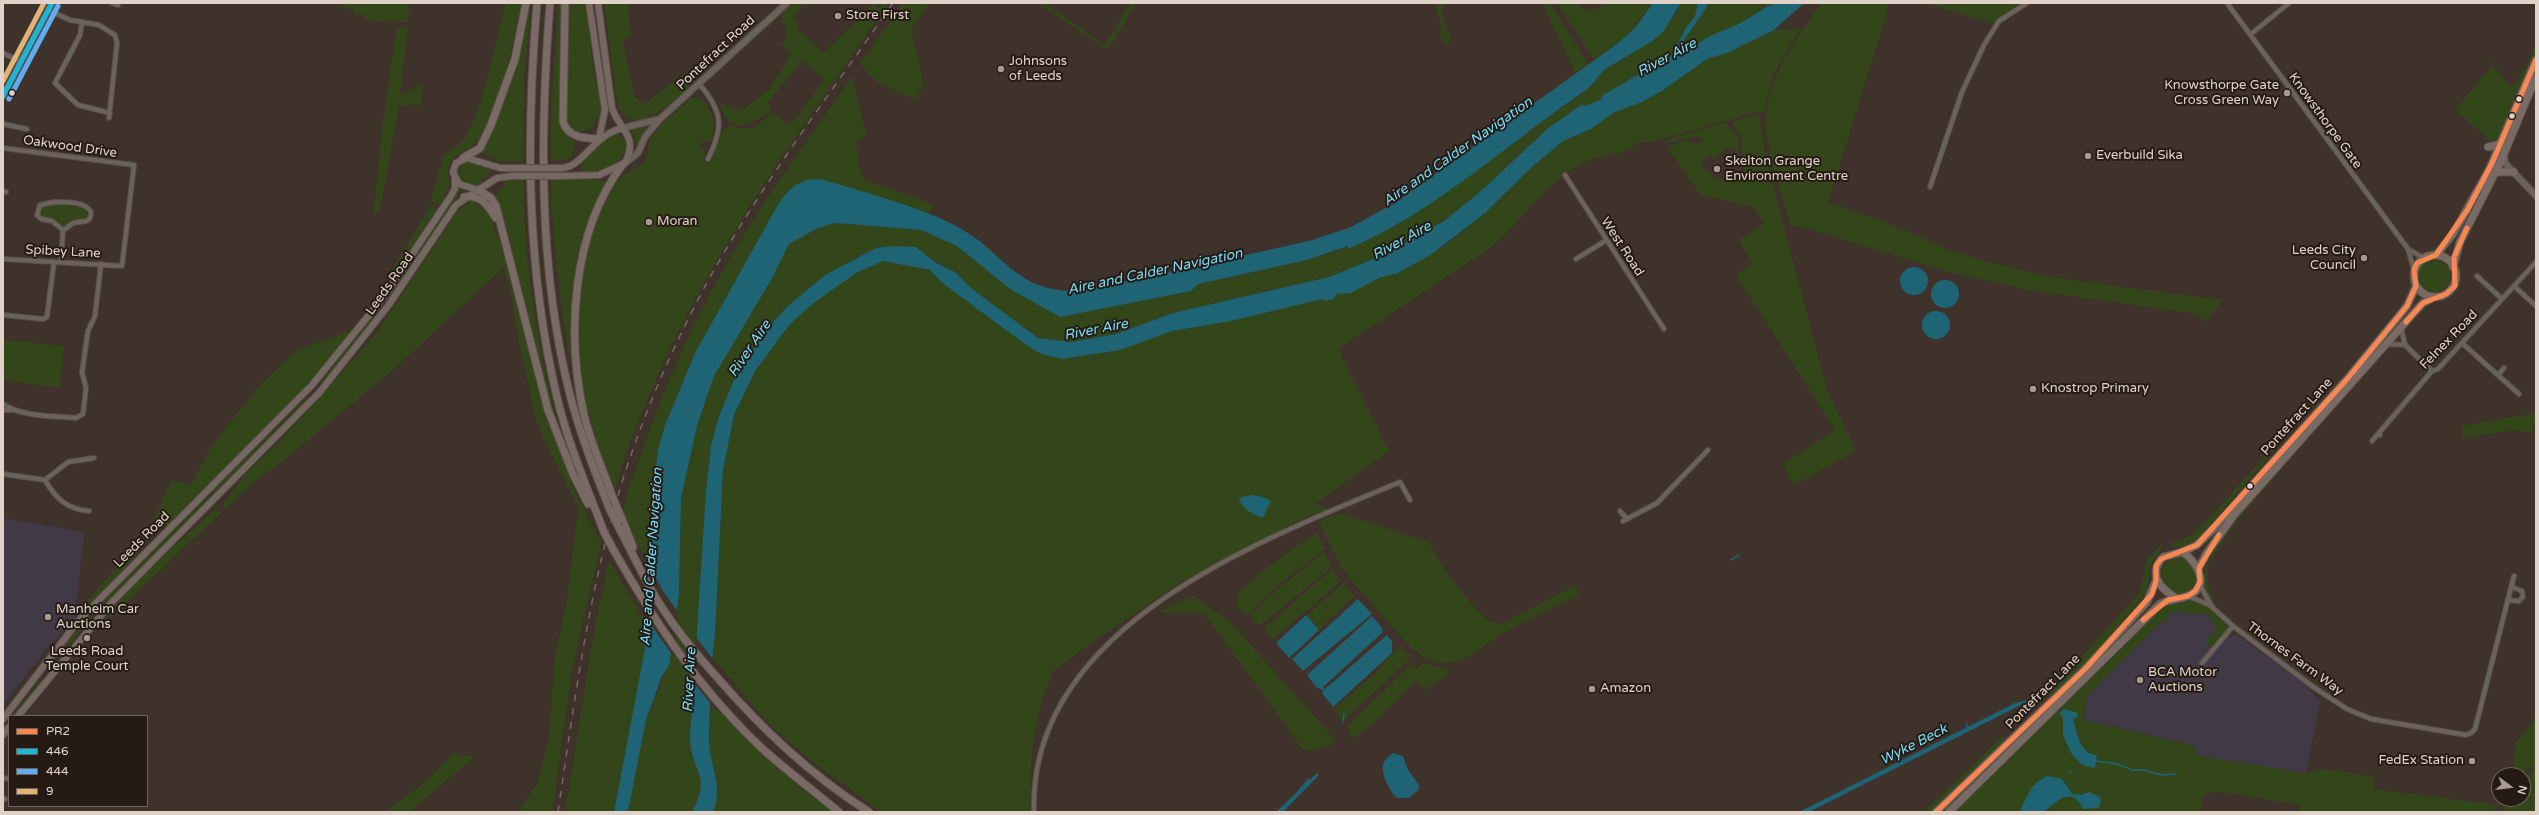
<!DOCTYPE html>
<html>
<head>
<meta charset="utf-8">
<style>
  body { margin:0 }
  #map { position:relative; width:2539px; height:815px; overflow:hidden; background:#3f322a; font-family:"Varela Round",sans-serif }
  canvas { display:block }
  .frame { position:absolute; inset:0; border:4px solid #e1d2c9; pointer-events:none }
  .legend { position:absolute; left:8px; top:715px; width:140px; height:92px; box-sizing:border-box; background:#251b14; border:1px solid #70645c; margin:0; padding:5px 7px; list-style:none; font-size:12px; color:#e1d2c9 }
  .legend li { display:flex; align-items:center; gap:8px; height:20px }
  .legend b { width:20px; border:1px solid #70645c }
  .north { position:absolute; left:2491px; top:767px; width:40px; height:40px; box-sizing:border-box; background:#251b14; border:1px solid #70645c; border-radius:50%; rotate:105deg; font-size:11px; font-weight:700; line-height:16px; text-align:center; color:#e1d2c9 }
  .north::after { content:''; display:block; margin:auto; width:14px; height:18px; background:#a89a91; clip-path:polygon(50% 0,100% 100%,50% 72%,0 100%) }
</style>
</head>
<body>
<div id="map">
<canvas width="2539" height="815"></canvas>
<div class="frame"></div>
<ul class="legend">
<li><b style="height:5px;background:#f88751"></b>PR2</li>
<li><b style="height:5px;background:#1ab6d8"></b>446</li>
<li><b style="height:5px;background:#60acee"></b>444</li>
<li><b style="height:5px;background:#e1b475"></b>9</li>
</ul>
<div class="north">N</div>
</div>
<script>
const c = document.querySelector('canvas').getContext('2d');
c.lineJoin = 'round';
function paint(path, color) { c.fillStyle = color; c.fill(path, 'evenodd'); }
function trace(path, color, width, dash) { c.strokeStyle = color; c.lineWidth = width; c.lineCap = dash ? 'butt' : 'round'; c.setLineDash(dash || []); c.stroke(path); }
function write(font, color, halo, rows, align = 'center') {
  c.font = font + ' "Varela Round",sans-serif'; c.lineWidth = 4; c.setLineDash([]); c.textBaseline = 'middle'; c.strokeStyle = halo; c.fillStyle = color; for (const [text, x, y, turn = 0] of rows) {
    c.save(); c.translate(x, y); c.rotate((+turn || 0) * Math.PI / 180); c.textAlign = isNaN(turn) ? turn : align; if (halo) c.strokeText(text, 0, 0); c.fillText(text, 0, 0); c.restore();
  }
}
paint(new Path2D(`
  M3,518L84,532L75,618L45,651L3,705Z
  M2171,610L2203,611L2228,637L2237,635L2299,680L2320,701L2306,773L2195,755L2196,746L2083,720L2089,688Z`), '#413946');
paint(new Path2D(`
  M342,3H409L408,22L365,20L364,14L355,15L352,7L343,10Z
  M506,3H522C513,48 502,96 480,137C467,160 441,148 450,185L440,205L432,201V196L443,156L463,140L470,129L483,95Z
  M529,3H531L524,84L523,161H498L480,152L492,127Z
  M558,3H563L559,118L561,125L575,139L573,154L569,159L551,161V116Z
  M569,3H587L593,68L602,112L592,128L577,132L572,129L567,119Z
  M604,3H627L631,34L623,42L634,96L644,104L695,66L706,62L707,57L710,59L708,67C691,84 640,145 618,108Z
  M793,3H805L792,16L798,22L799,31L823,53L874,3H878L876,7L878,9L883,3H888C802,128 716,242 655,382C640,417 624,453 615,490C602,457 590,423 583,389C571,323 580,240 616,183C624,172 636,171 644,161C650,153 647,143 652,136C663,121 679,111 691,97L702,99C713,111 717,128 710,143L703,141L699,147L706,151L702,159L709,163L723,131L728,126L752,129L774,113L786,124L789,121L793,123L824,79L802,61L767,104L772,109C754,124 728,138 720,104L742,110L769,90L791,54L782,44C791,31 784,27 780,15Z
  M903,3H930L911,29L924,85L915,99L877,82L860,64Z
  M1038,3H1044L1105,45L1130,3H1136L1110,47L1106,49Z
  M1434,3H1453L1445,5L1441,10L1451,42L1445,44L1444,38L1440,39L1441,24Z
  M1542,3H1550L1588,64L1575,73Z
  M1557,3H1575L1589,12L1607,3H1653L1627,36L1594,60Z
  M1681,3H1777L1763,8L1741,23L1710,36L1681,55L1646,70L1604,95L1600,100L1546,129L1481,191L1444,221L1378,257L1329,277L1173,313L1116,334L1072,342L1038,338L971,288L955,272L914,249L891,246L876,248L825,275L788,306L764,332L733,382L718,419L711,446L706,491L691,723V753L702,779L699,797L692,812H628L646,720L665,674L679,594L681,498L697,426L714,376L789,244L818,228L836,223L921,230L957,246L1010,289L1060,317L1190,291L1198,284L1307,260L1365,242L1396,225L1589,88L1604,70L1622,61L1674,17Z
  M1821,3H1890L1828,202L1890,224L1949,250L1992,263L2056,278L2223,300L2206,322L2198,314L2023,289L1953,273L1799,226H1791C1782,194 1765,151 1766,118C1769,74 1797,39 1821,3Z
  M1923,3H2020L1992,23Z
  M397,26L408,27L400,95L423,83L421,105L399,106L380,209L373,217L383,120Z
  M1800,29L1772,76L1764,112L1753,113L1652,142H1637C1631,155 1599,156 1587,161C1547,180 1523,221 1490,248L1339,348L1342,358L1389,451L1315,504L1330,510L1311,517L1309,515L1177,584L1055,669C1032,713 1030,764 1031,812H882L820,768L770,725L711,656L715,634L723,470L734,415L755,371L790,324L815,301L856,273L883,261L930,270L941,282L1022,342L1041,354L1063,359L1113,351L1172,331L1231,321L1322,298L1325,301L1333,299L1336,294L1351,293L1379,278L1398,273L1442,248L1503,197L1533,166L1563,141L1586,131L1613,113L1642,102L1662,91L1707,59L1727,53L1774,30Z
  M2536,46V52L2514,98L2501,136L2494,141H2491L2455,110L2492,66L2482,51L2510,87L2516,83Z
  M852,77L866,135L856,142C857,156 857,169 866,181L933,204L929,215L824,180L803,181L786,192L695,353L665,425L658,449L653,489L652,570C643,555 627,530 624,513C622,503 638,464 642,452C665,384 695,317 732,255C768,193 811,136 852,77Z
  M1755,115L1760,118L1764,151L1827,390L1855,448L1852,453L1794,485L1783,464L1835,430L1736,275L1753,264L1738,240L1764,224L1753,207L1700,195L1668,148L1684,141L1696,145L1704,139L1697,136L1665,144L1669,139L1726,123L1738,137V152L1725,147L1722,154L1719,153L1717,157L1713,158L1710,154L1701,163C1709,176 1724,187 1738,176L1740,178L1750,157L1741,153L1742,139L1732,122Z
  M648,127L636,149L635,138L631,131Z
  M617,134L626,142C625,166 604,172 583,172L581,165L604,141Z
  M468,162L493,170L481,181L483,185C474,188 465,185 459,179L460,165Z
  M523,180C525,268 538,355 562,439C544,393 533,343 521,294C514,261 507,228 494,197L507,181Z
  M551,180H599L607,182L599,199L575,294L580,404C562,331 553,256 551,180Z
  M458,186L463,188L393,295L387,296L422,245Z
  M473,201L489,212L506,260L549,425L577,496L601,543L573,664L552,812H518L538,782L549,737L555,655L567,599L578,508L537,424L518,339L512,297L503,268L393,370L282,462L254,482L225,509L223,505L244,475L279,442L376,334L456,213L463,206Z
  M60,203L86,209L88,216L63,227L53,218L42,217L39,214L43,206Z
  M431,205L437,209C426,229 407,267 387,278Z
  M2418 276a16 16 0 1 1 32 0a16 16 0 1 1-32 0Z
  M382,311L325,381L318,386L375,312Z
  M352,330L326,364L249,445L173,522L156,532L141,547L127,566L81,613L80,609L126,557L153,522L171,480L191,485L211,447L257,388L297,350Z
  M3,340L64,346L59,388L3,380Z
  M308,397L303,405L215,495L212,491Z
  M2536,413L2532,433L2514,430L2463,438L2461,426Z
  M2268,453V458L2200,537L2186,547H2174L2170,542L2180,541L2194,534Z
  M2280,468L2279,472L2234,524L2209,563L2207,583L2213,602C2210,598 2206,594 2205,589C2195,554 2258,493 2280,468Z
  M207,496L211,499L98,610L57,659H51L117,584Z
  M215,510L222,512L100,627L99,625L121,598L164,555Z
  M1339,513L1428,542L1449,576L1473,606L1489,621L1501,624L1575,586L1579,595C1553,608 1527,620 1502,634C1487,642 1471,659 1454,662C1436,665 1422,658 1409,646L1342,569L1320,524L1321,520Z
  M1316,533L1325,549L1283,581L1247,616L1237,607C1237,604 1236,601 1237,598C1244,581 1299,545 1316,533Z
  M2161,545C2161,555 2155,556 2151,564C2147,574 2151,585 2145,595L2100,647L2054,694L2046,697L2140,592L2147,560Z
  M1324,552L1332,566L1261,625L1254,623L1251,615L1286,582Z
  M2161 576a18 18 0 1 1 36 0a18 18 0 1 1-36 0Z
  M609,561L646,623L648,632L614,812H565L596,620Z
  M1332,569L1341,581L1273,639L1265,632L1266,627Z
  M1343,583L1354,596L1289,658L1276,643Z
  M1194,596L1231,623L1337,742L1319,749L1304,751L1204,613H1162L1161,610Z
  M2188,596L2212,607L2233,626L2214,649L2205,642L2216,630L2214,628L2216,625L2206,614L2172,612L2166,618L2168,621L2166,624L2162,621L2087,696L2084,720L2196,746L2195,755L2305,773L2324,769L2375,777L2373,789L2496,805L2501,799H2504L2494,812H2299V805L2216,791L2203,795L2201,805L2202,812H1949L2160,604Z
  M1399,646L1411,658L1343,721L1334,710L1339,705L1337,704H1340L1378,670Z
  M1424,663L1447,669V676L1424,690L1417,680L1370,726L1353,739L1347,726L1411,665L1416,669Z
  M42,678L43,679L14,716H11Z
  M711,704L805,792L835,812H706Z
  M2536,717V812H2501L2510,799H2523V782L2533,769L2529,766L2522,775H2511L2516,743Z
  M2003,736L2006,740L1932,812H1923Z
  M452,752L462,756L472,755L470,761L409,812H385L420,786L452,756Z`), '#32461a');
paint(new Path2D(`
  M1653,3H1681L1663,32L1651,42L1604,70L1589,88C1513,139 1434,213 1350,248L1348,249V246L1307,260L1198,284L1191,291L1060,317L1010,289L957,246L921,230L836,223L818,228L789,244L771,280L714,376L697,426L681,498L679,594L669,666L662,676L646,720L628,812H614L648,632L646,628L653,562L651,550L653,489L658,449L665,425L695,353L775,210C786,190 800,176 824,180C864,192 917,206 954,225C1005,250 1013,294 1082,291L1309,241L1349,228L1393,204L1617,44L1635,28Z
  M1698,3H1708C1702,19 1679,41 1678,56L1710,36L1741,23L1766,7L1777,3H1804L1774,30L1727,53L1707,59L1662,91L1642,102L1613,113L1591,129L1563,141L1533,166L1485,213L1432,254L1398,273L1379,278L1351,293L1336,294L1334,299L1325,301L1322,299L1231,321L1172,331L1120,350L1063,359L1041,354L1022,342L941,282L930,270L883,261L856,273L815,302L790,324L755,371L734,415L723,470L715,634C710,669 710,704 709,739C709,766 724,784 713,812H692C713,774 690,772 690,736L706,491L711,446L718,419L733,382L764,332L788,306L825,275L876,248L891,246L916,247L935,262L955,272L971,288L1038,338L1072,342L1116,334L1173,313L1329,277L1378,257L1444,221L1481,191L1547,129L1581,105L1585,106L1600,100L1603,95L1646,70L1669,60L1687,26L1695,16Z
  M1900 281a14 14 0 1 1 28 0a14 14 0 1 1-28 0Z
  M1931 294a14 14 0 1 1 28 0a14 14 0 1 1-28 0Z
  M1922 325a14 14 0 1 1 28 0a14 14 0 1 1-28 0Z
  M1250,495L1263,497L1271,501L1263,517C1255,517 1240,507 1239,498Z
  M1358,599L1372,614L1303,671L1292,659Z
  M1306,615L1319,630L1289,658L1276,643Z
  M1372,616L1382,628L1383,632L1323,687L1325,689L1387,635L1392,641V653L1333,707L1322,693L1324,691L1316,687L1307,675Z
  M2035,699L2038,701L2034,705L2027,703L2021,705L1809,812H1799L2015,703Z
  M2064,709L2078,713L2077,718H2073C2076,731 2080,755 2097,755L2095,768L2082,765L2071,753L2063,735V717L2059,714Z
  M1393,753L1403,756L1408,770L1419,785L1418,790L1409,798H1397C1390,792 1381,775 1383,765C1384,760 1389,756 1393,753Z
  M1317,773L1319,775L1283,812H1276Z
  M2048,776L2062,779L2072,794L2081,795L2089,792L2100,797L2101,802L2098,808L2083,809C2072,785 2057,801 2044,812H2019C2028,797 2030,782 2048,776Z`), '#1e6474');
paint(new Path2D(`
  M651,568L663,591L678,612L673,656L645,616Z
  M695,636L713,659V706L693,682Z`), '#3f322a');
trace(new Path2D(`
  M1731,560L1739,555
  M1343,722L1344,713
  M1966,729L1967,723
  M2095,761L2118,764L2132,770H2143L2161,775L2176,774
  M2070,773L2071,772
  M1300,789L1309,779`), '#1e6474', 1.5);
const street = new Path2D(`
  M112,3L118,5
  M2227,3L2408,249L2414,270
  M48,10L70,20L99,25L115,35L117,43L109,118
  M82,22L80,35L55,83L78,105L110,113
  M2251,34L2289,3
  M3,53L21,62
  M699,84C723,111 724,127 708,159
  M3,124L27,129
  M3,148L134,165L122,266L3,259
  M1565,175L1664,329
  M1930,187L1962,92L1984,45L1999,21L2027,3
  M3,191L6,192
  M54,202C65,202 85,201 91,212C91,225 82,220 74,223C70,224 67,229 63,230L52,221L41,219L37,215L40,205Z
  M2408,249L2424,258
  M1576,259L1605,241
  M61,262L63,230
  M2477,276L2502,299
  M2514,286L2536,306
  M3,315L43,319L47,317L54,262
  M2401,328L2405,345L2432,371
  M2462,343L2519,394
  M2387,344L2405,345
  M2498,375L2504,368
  M3,404C22,417 53,416 76,418L83,414L86,388L82,372L88,331L95,316L101,264
  M3,410H11
  M2378,434L2432,371L2438,369L2536,262
  M2372,441L2378,434L2380,435
  M3,474L45,480
  M89,511C67,509 56,499 45,480L68,462L94,458
  M1620,511L1627,519L1623,521
  M1627,519L1657,503L1708,450
  M2200,585L2212,607L2233,626L2312,686L2347,709L2371,719L2466,735L2471,733L2475,729L2514,576
  M2188,596L2212,606
  M2508,600L2519,601L2523,597L2522,591L2512,587
  M45,662L55,669
  M2202,663L2233,626
  M3,778L9,779
  M3,798L5,799
  M1034,812C1028,627 1259,541 1400,482L1410,500`);
const secondary = new Path2D(`
  M3,96L52,3
  M623,128L660,119
  M2504,154L2505,163L2536,196
  M625,163L638,153L645,137L660,119L787,3`);
const primary = new Path2D(`
  M589,3L605,110L599,138
  M562,168C583,167 594,134 623,128
  M512,176L497,178L478,190L459,184L453,172L456,163L467,158L500,168H512
  M561,176L599,175L625,163C639,136 620,131 612,108L598,3
  M18,716L113,601L319,393L388,306L456,205L478,190
  M3,719L79,620L312,385L382,299L451,196L455,188V178
  M3,735L9,727`);
const highway = new Path2D(`
  M537,3C526,134 526,268 557,397C568,444 587,487 604,532
  M550,3C540,133 538,268 570,395C580,434 595,472 610,510
  M565,3L563,122C569,138 584,138 599,139
  M2488,147L2501,144
  M463,158L480,148L491,125L515,59L526,3
  M2495,172H2514
  M479,190L491,198L496,206L548,410L573,474L588,504
  M464,197C481,194 488,206 496,218
  M2414 276a21 21 0 1 1 42 0a21 21 0 1 1-42 0Z
  M2436,255L2453,234L2489,170L2536,60
  M2453,267L2460,242L2501,161L2536,77
  M613,498C603,470 591,443 584,415C566,335 572,231 623,164
  M622,519L633,547
  M619,528C633,554 645,581 661,606C677,631 695,653 715,675C761,728 809,774 869,812
  M613,549C655,623 703,694 766,752C790,773 815,792 839,812
  M2182,552L2197,545L2214,528L2348,378L2407,306L2416,286
  M2199,568L2206,554L2234,515L2411,316L2423,303L2434,297
  M1936,812L2086,668L2147,602L2156,581
  M1949,812L2160,604C2169,599 2178,600 2187,596C2212,588 2197,560 2182,552L2163,557C2148,574 2159,588 2176,598`);
trace(street, '#5a4f47', 6);
trace(secondary, '#5a4f47', 8);
trace(primary, '#5a4f47', 8);
trace(highway, '#5a4f47', 9);
trace(street, '#6c625c', 4);
trace(secondary, '#6c625c', 5.5);
trace(primary, '#756761', 6);
trace(highway, '#7a6a65', 7);
trace(new Path2D(`
  M558,812C574,704 588,597 619,492C642,416 675,340 714,270C767,177 832,91 893,3`), '#726963', 1.5, [7, 7]);
const primaryBridge = new Path2D(`
  M512,168H562
  M512,176H561`);
const highwayBridge = new Path2D(`
  M613,498L622,519
  M610,510L619,528
  M604,532L613,549`);
trace(primaryBridge, '#5a4f47', 8, []);
trace(highwayBridge, '#5a4f47', 9, []);
trace(primaryBridge, '#756761', 6);
trace(highwayBridge, '#7a6a65', 7);
trace(new Path2D(`
  M2406,322L2423,303L2446,294L2455,286L2454,257L2467,228
  M2143,620L2168,600L2188,596L2195,591L2200,582L2199,568L2219,535
  M1936,812L2086,668L2152,594L2156,581V566L2161,559L2197,545L2348,378L2407,306L2416,286L2414,270L2417,263L2436,255L2468,209L2493,161L2536,60`), '#f88751', 5);
trace(new Path2D(`
  M3,96L52,3`), '#1ab6d8', 5);
trace(new Path2D(`
  M9,99L58,6`), '#60acee', 5);
trace(new Path2D(`
  M3,81L44,3`), '#e1b475', 5);
for (const [x, y, r, color] of [
  [838,16,4,"#a89a91"],
  [1001,69,4,"#a89a91"],
  [12,93,3.5,"#e1d2c9"],
  [2287,93,4,"#a89a91"],
  [2519,99,3.5,"#e1d2c9"],
  [2512,116,3.5,"#e1d2c9"],
  [2088,156,4,"#a89a91"],
  [1717,169,4,"#a89a91"],
  [649,222,4,"#a89a91"],
  [2364,258,4,"#a89a91"],
  [2033,389,4,"#a89a91"],
  [2250,486,3.5,"#e1d2c9"],
  [48,617,4,"#a89a91"],
  [87,638,4,"#a89a91"],
  [2140,680,4,"#a89a91"],
  [1592,689,4,"#a89a91"],
  [2472,761,4,"#a89a91"]
]) { const dot = new Path2D(); dot.arc(x, y, r, 0, 2 * Math.PI); c.fillStyle = color; c.fill(dot); trace(dot, '#251b14', 1.5); }
write('13px', '#e1d2c9', '#251b14', [
  ["Store First",846,16],
  ["Johnsons",1009,62],
  ["of Leeds",1009,77],
  ["Knowsthorpe Gate",2279,86,"right"],
  ["Cross Green Way",2279,101,"right"],
  ["Everbuild Sika",2096,156],
  ["Skelton Grange",1725,162],
  ["Environment Centre",1725,177],
  ["Moran",657,222],
  ["Leeds City",2356,251,"right"],
  ["Council",2356,266,"right"],
  ["Knostrop Primary",2041,389],
  ["Manheim Car",56,610],
  ["Auctions",56,625],
  ["Leeds Road",87,652,"center"],
  ["Temple Court",87,667,"center"],
  ["BCA Motor",2148,673],
  ["Auctions",2148,688],
  ["Amazon",1600,689],
  ["FedEx Station",2464,761,"right"]
], 'left');
write('13px', '#e1d2c9', '#251b14', [
  ["Pontefract Road",716,53,-43],
  ["Knowsthorpe Gate",2325,121,54],
  ["Oakwood Drive",70,147,8],
  ["West Road",1622,247,57],
  ["Spibey Lane",63,252,3],
  ["Leeds Road",390,284,-55],
  ["Felnex Road",2449,340,-46],
  ["Pontefract Lane",2297,417,-48],
  ["Leeds Road",142,540,-45],
  ["Thornes Farm Way",2295,659,36],
  ["Pontefract Lane",2043,692,-45]
]);
write('italic 14px', '#77dcf7', '#251b14', [
  ["River Aire",1667,58,-28],
  ["Aire and Calder Navigation",1458,152,-35],
  ["River Aire",1402,241,-29],
  ["Aire and Calder Navigation",1155,272,-12],
  ["River Aire",1096,330,-11],
  ["River Aire",750,349,-56],
  ["Aire and Calder Navigation",652,557,-86],
  ["River Aire",690,680,-87],
  ["Wyke Beck",1914,745,-27]
]);
</script>
</body>
</html>
